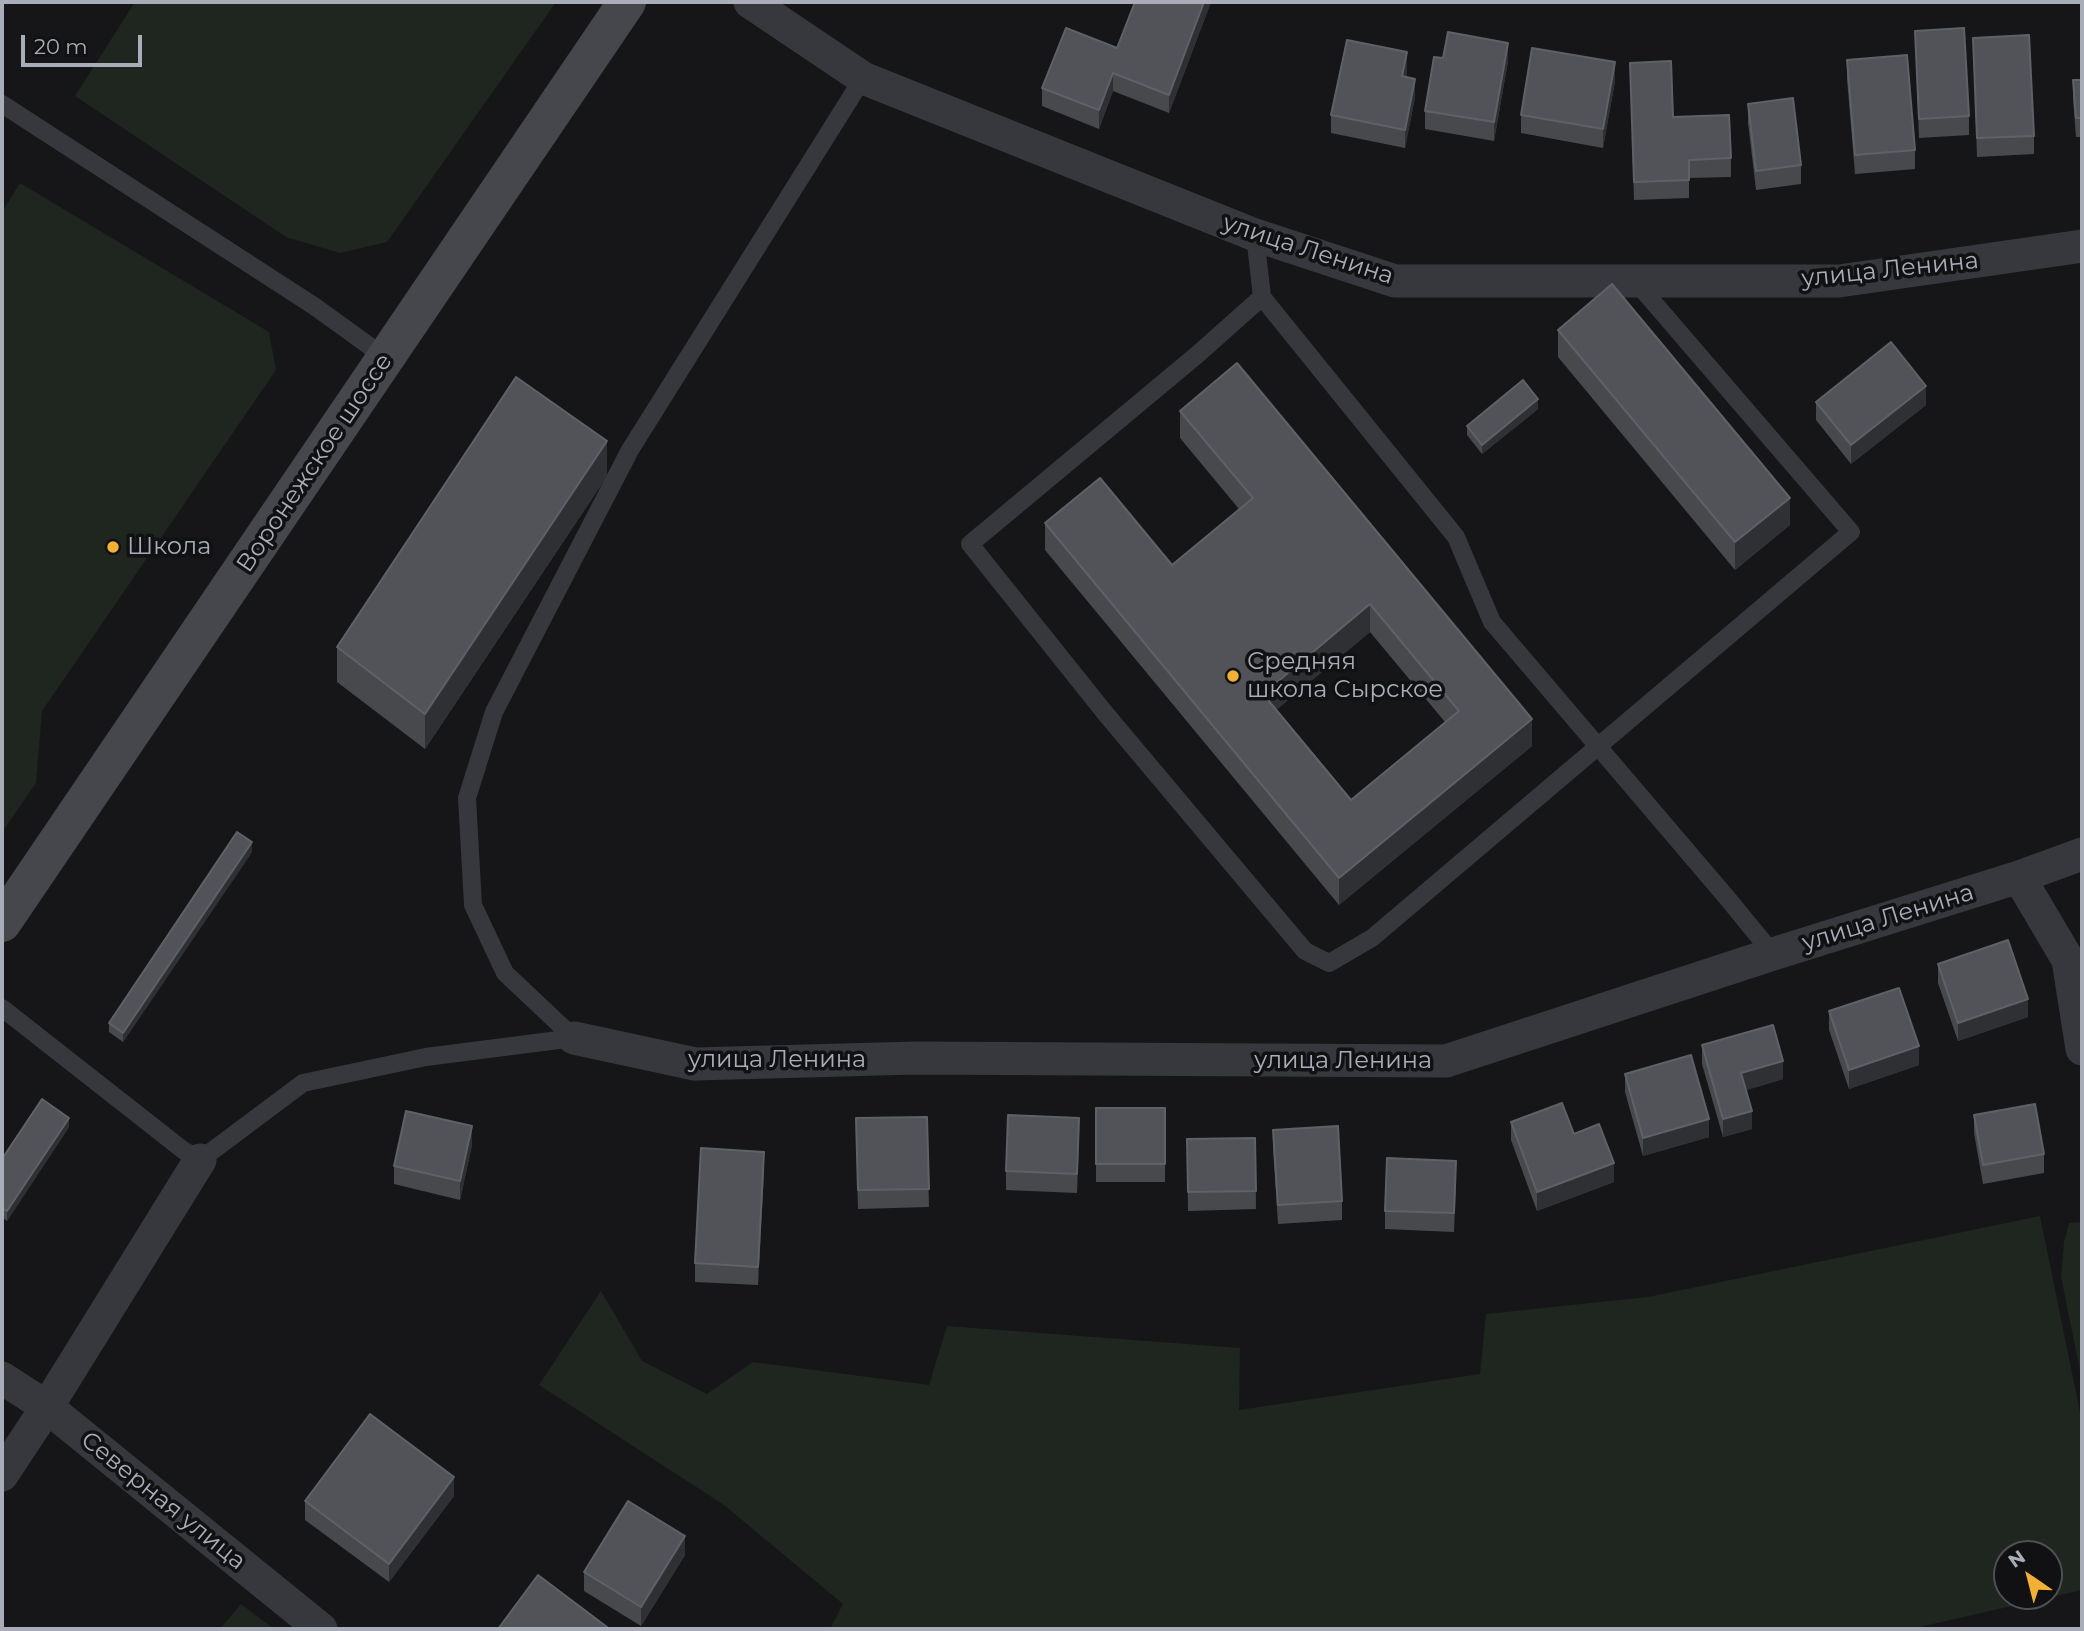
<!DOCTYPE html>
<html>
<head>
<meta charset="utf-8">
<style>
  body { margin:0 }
  #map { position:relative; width:2084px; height:1631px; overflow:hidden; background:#161618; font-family:Montserrat,sans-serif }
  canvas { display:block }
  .frame { position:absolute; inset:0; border:4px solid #a8adb8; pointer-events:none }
  .north { position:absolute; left:1993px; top:1540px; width:70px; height:70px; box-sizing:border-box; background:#111113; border:2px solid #4d4f55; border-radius:50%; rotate:325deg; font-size:19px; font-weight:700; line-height:28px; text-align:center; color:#a8adb8 }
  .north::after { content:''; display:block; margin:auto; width:24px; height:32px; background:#f2b134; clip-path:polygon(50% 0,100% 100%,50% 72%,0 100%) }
  .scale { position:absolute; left:21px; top:35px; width:121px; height:32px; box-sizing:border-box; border:4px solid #a8adb8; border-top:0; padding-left:9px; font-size:21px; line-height:24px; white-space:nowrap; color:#a8adb8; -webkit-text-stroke:5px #111113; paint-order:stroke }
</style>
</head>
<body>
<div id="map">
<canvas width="2084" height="1631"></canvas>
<div class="frame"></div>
<div class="north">N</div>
<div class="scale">20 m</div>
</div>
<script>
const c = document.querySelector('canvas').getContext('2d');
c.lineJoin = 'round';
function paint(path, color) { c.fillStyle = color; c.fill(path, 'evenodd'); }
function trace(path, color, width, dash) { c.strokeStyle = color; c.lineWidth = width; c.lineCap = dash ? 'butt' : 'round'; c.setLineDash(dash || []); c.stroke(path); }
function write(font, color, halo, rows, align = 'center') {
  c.font = font + ' Montserrat,sans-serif'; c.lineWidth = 7; c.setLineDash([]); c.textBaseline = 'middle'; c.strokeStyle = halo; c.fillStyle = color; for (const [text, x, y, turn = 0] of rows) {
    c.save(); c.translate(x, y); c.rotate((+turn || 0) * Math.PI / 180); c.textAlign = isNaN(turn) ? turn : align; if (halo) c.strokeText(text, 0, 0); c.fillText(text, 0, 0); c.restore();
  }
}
paint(new Path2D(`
  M135,2H556L387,242L340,253L286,237L75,96Z
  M20,183L269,332L276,370L42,711L36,783L2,832V212Z
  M2040,1216L2080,1412L2082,1443V1590L1911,1629H830L843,1604L724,1505L539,1385L601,1291L642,1361L707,1394L753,1362L929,1385L947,1326L1240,1348L1239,1410L1480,1374L1486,1314L1648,1297ZM2049,1554V1596H2007V1554Z
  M2082,1222V1380L2061,1277L2064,1242L2069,1223Z
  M241,1604L274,1629H220Z`), '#1e261f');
trace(new Path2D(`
  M2,104L314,306L386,358
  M1255,235L1262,297L1456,537L1492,622L1728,899L1773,954
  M1262,297L1198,354L970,544L1105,713L1305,951L1329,963L1372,938L1851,532L1636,282
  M2,1008L183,1150L200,1160L303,1083L426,1057L574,1038
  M574,1038L505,973L473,905L467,798L494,712L630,450L863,78`), '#37383d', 18);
trace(new Path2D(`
  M750,2L863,78L1255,235L1395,281H1839L2082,246
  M2019,877L2068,960L2082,1049
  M574,1038L695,1064L916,1058L1446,1061L1773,954L2019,877L2082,854
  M2,1378L47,1407L321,1629
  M2,1475L47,1407L200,1160`), '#37383d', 33);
trace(new Path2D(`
  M2,923L627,2`), '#45474d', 38);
paint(new Path2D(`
  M1211,2L1169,113L1113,91L1099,129L1042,106V88L1117,48Z
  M1915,31L1969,116V135L1919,138Z
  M1973,38L2034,136V154L1977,157Z
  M1443,58L1508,61L1494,141L1425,129V111Z
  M1847,60L1915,150V169L1855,174L1847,79Z
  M1630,63L1673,117L1731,158V177L1689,178V198L1634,200Z
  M1407,70L1406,77L1415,97L1405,148L1331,133V115Z
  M2073,80H2082V137H2076L2073,99Z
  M1615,81L1603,148L1521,133V115Z
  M1748,104L1801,165V184L1756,190L1748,123Z
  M1558,330L1790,525L1735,570L1558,357Z
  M1816,402L1926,405L1851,464L1816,420Z
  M1538,409L1482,454L1467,435V426Z
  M1180,411L1532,746L1339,905L1045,550V523L1172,565L1239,509L1180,438ZM1370,632L1445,722L1351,800L1276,710Z
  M607,476L425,749L337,682V647Z
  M252,852L123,1042L109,1032V1023Z
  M1938,964L2028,1017L1958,1041L1938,983Z
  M1829,1011L1919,1065L1849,1089L1829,1030Z
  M1702,1045L1783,1079L1746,1090L1752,1129L1723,1137L1702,1064Z
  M1625,1074L1709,1137L1643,1156L1625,1092Z
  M1096,1108H1165V1182H1096Z
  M1974,1115L2044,1154V1173L1983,1184L1974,1133Z
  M927,1117L929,1207L858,1209L856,1137Z
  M1511,1122L1574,1134L1614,1182L1537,1211L1511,1140Z
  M69,1127L7,1221L2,1217V1159Z
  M1273,1130L1342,1201V1220L1278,1224L1273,1148Z
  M1079,1137L1077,1193L1006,1190V1171Z
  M1255,1138L1256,1209L1188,1211L1187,1139Z
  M472,1145L460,1200L394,1184V1166Z
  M764,1171L758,1285L695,1282V1263Z
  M1456,1180L1454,1232L1385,1229V1211Z
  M454,1496L389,1582L305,1520V1501Z
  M685,1555L641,1626L584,1591V1572Z`), '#47494d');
paint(new Path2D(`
  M1204,2H1211L1169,113V95Z
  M1508,43V61L1494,141V122Z
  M1407,52V70L1402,95V76Z
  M1615,62V81L1603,148V129Z
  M1113,73V91L1099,129V110Z
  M1415,79V97L1405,148V130Z
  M1926,386V405L1851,464V445Z
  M1538,399V409L1482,454V445Z
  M607,441V476L425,749V714Z
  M1790,498V525L1735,570V542Z
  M1370,604V632L1263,721V694Z
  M1532,719V746L1339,905V878Z
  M252,842V852L123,1042V1033Z
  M2028,999V1017L1958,1041V1023Z
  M1919,1046V1065L1849,1089V1070Z
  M1783,1061V1079L1741,1092V1073Z
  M1752,1111V1129L1723,1137V1119Z
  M69,1118V1127L7,1221V1211Z
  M1079,1118V1137L1077,1193V1174Z
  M1709,1119V1137L1643,1156V1138Z
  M472,1126V1145L460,1200V1181Z
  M764,1152V1171L758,1285V1267Z
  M1614,1163V1182L1537,1211V1192Z
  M454,1477V1496L389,1582V1564Z
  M685,1536V1555L641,1626V1607Z`), '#2f3033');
const building = new Path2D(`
  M1135,2H1204L1169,95L1113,73L1099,110L1042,88L1066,28L1117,48Z
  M1964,28L1969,116L1919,119L1915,31Z
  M1448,32L1508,43L1494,122L1425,111L1434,57L1443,58Z
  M2029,35L2034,136L1977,138L1973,38Z
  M1347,40L1407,52L1402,76L1415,79L1405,130L1331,115Z
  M1532,48L1615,62L1603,129L1521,115Z
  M1907,55L1915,150L1855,155L1847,60Z
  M1671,61L1673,117L1729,115L1731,158L1689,160V180L1634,182L1630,63Z
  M2073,80H2082V118H2076Z
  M1793,98L1801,165L1756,171L1748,104Z
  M1612,284L1790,498L1735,542L1558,330Z
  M1891,342L1926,386L1851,445L1816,402Z
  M1237,363L1532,719L1339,878L1045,523L1100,478L1172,565L1253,498L1180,411ZM1370,604L1459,711L1351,800L1263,694Z
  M516,377L607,441L425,714L337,647Z
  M1523,380L1538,399L1482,445L1467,426Z
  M237,832L252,842L123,1033L109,1023Z
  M2008,940L2028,999L1958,1023L1938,964Z
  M1899,988L1919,1046L1849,1070L1829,1011Z
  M1773,1025L1783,1061L1741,1073L1752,1111L1723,1119L1702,1045Z
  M1691,1055L1709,1119L1643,1138L1625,1074Z
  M42,1099L69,1118L7,1211L2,1208V1159Z
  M1562,1103L1574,1134L1599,1124L1614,1163L1537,1192L1511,1122Z
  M2035,1104L2044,1154L1983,1165L1974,1115Z
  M1096,1108H1165V1164H1096Z
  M406,1111L472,1126L460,1181L394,1166Z
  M1008,1115L1079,1118L1077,1174L1006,1171Z
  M927,1117L929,1189L858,1190L856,1118Z
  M1338,1126L1342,1201L1278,1205L1273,1130Z
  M1255,1138L1256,1191L1188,1192L1187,1139Z
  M701,1148L764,1152L758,1267L695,1263Z
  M1387,1158L1456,1161L1454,1213L1385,1211Z
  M370,1414L454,1477L389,1564L305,1501Z
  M628,1501L685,1536L641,1607L584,1572Z
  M538,1575L607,1627L605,1629H498Z`);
paint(building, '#525359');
trace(building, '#5f6168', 2);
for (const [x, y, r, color] of [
  [113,547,7,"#f2b134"],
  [1233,676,7,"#f2b134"]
]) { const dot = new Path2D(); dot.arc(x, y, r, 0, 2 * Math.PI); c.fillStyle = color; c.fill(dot); trace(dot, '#111113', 2.5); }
write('24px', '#a8adb8', '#111113', [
  ["улица Ленина",1308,250,18],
  ["улица Ленина",1890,270,-6],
  ["Воронежское шоссе",315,463,-56],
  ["улица Ленина",1888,918,-17],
  ["улица Ленина",777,1060],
  ["улица Ленина",1343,1061],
  ["Северная улица",163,1501,39]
]);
write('24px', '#a8adb8', '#111113', [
  ["Школа",127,547],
  ["Средняя",1247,662],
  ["школа Сырское",1247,690]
], 'left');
</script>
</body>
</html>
